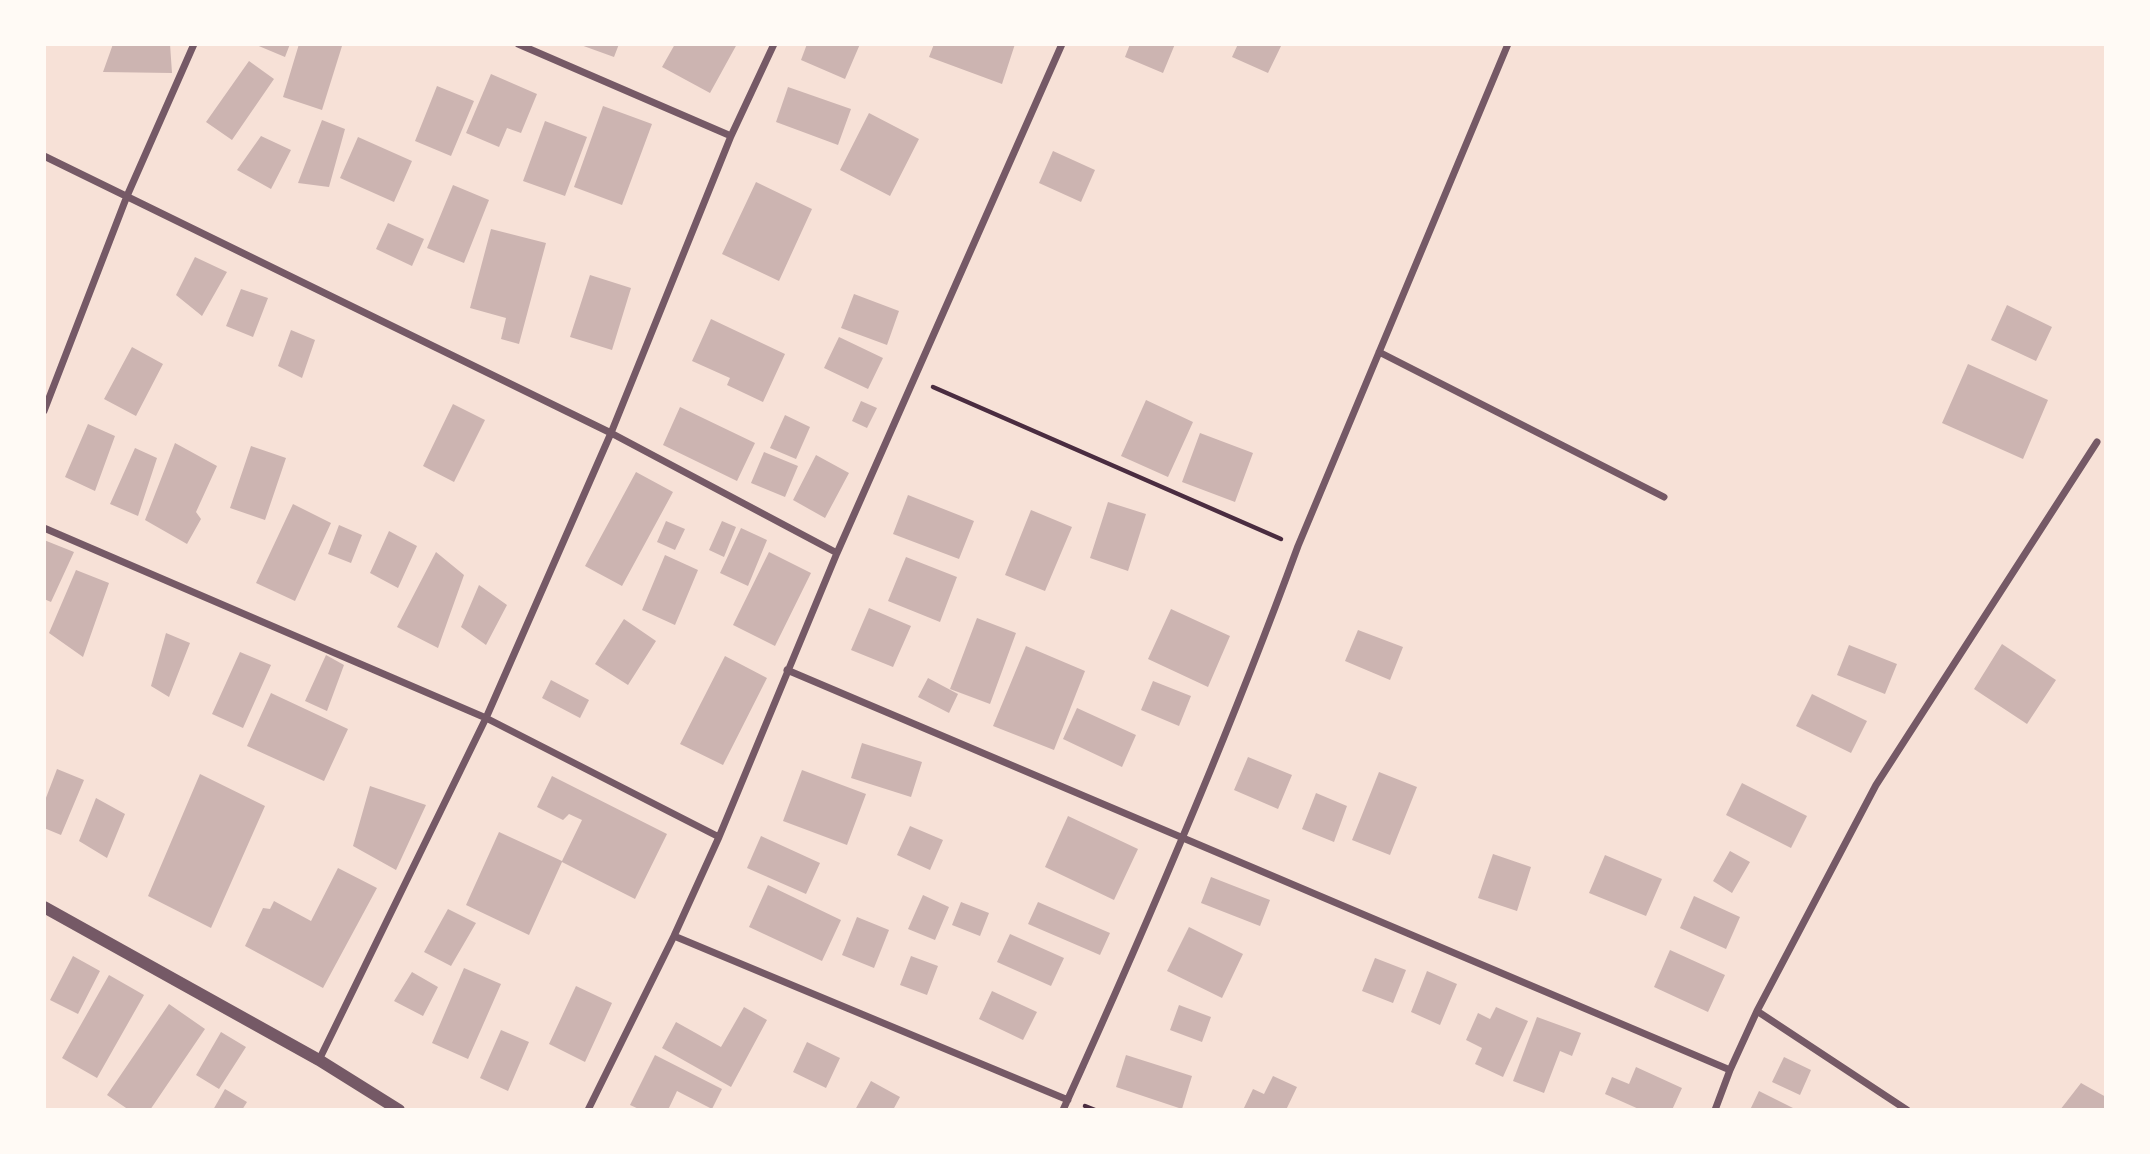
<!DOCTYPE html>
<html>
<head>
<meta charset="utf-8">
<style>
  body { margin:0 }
  #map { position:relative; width:2150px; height:1154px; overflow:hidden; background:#f7e1d7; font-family:"DejaVu Sans",sans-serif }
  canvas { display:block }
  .frame { position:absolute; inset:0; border:46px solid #fffaf5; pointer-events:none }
</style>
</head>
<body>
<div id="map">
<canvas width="2150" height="1154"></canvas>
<div class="frame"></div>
</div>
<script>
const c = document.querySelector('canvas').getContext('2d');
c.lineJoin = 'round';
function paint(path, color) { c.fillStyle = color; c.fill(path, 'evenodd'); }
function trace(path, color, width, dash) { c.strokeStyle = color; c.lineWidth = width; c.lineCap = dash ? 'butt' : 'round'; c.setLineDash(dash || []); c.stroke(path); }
paint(new Path2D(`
  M113,44H170L172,73L103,72Z
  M254,44H290L285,57Z
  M299,44H335L342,46L322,110L283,97Z
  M578,44H619L614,57Z
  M675,44H737L710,93L662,67Z
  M807,44H860L845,79L801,60Z
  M934,44H1015L1002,84L929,57Z
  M1130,44H1175L1163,73L1125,57Z
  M1238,44H1282L1268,73L1232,57Z
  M249,61L274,79L232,140L206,122Z
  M491,74L537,94L521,133L507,128L499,147L466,133Z
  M437,86L474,101L451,156L415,141Z
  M788,87L851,109L838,145L776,122Z
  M603,106L652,124L622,205L574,187Z
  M869,113L919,139L890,196L840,170Z
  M322,120L345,129L329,187L298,183Z
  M545,121L587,137L565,196L523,181Z
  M261,136L291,150L271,189L237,170Z
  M358,137L412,161L394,202L340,178Z
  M1053,151L1095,170L1081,202L1039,183Z
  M756,182L812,209L779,281L722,254Z
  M453,185L489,200L464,263L427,248Z
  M388,223L424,239L412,266L376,249Z
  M491,229L546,243L519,344L501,339L506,318L470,308Z
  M195,257L227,272L202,316L176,295Z
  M590,275L631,288L612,350L570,337Z
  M241,289L268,298L253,337L226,326Z
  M854,294L899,311L887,345L841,328Z
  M2007,305L2052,327L2036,361L1991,340Z
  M711,319L785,354L763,402L727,385L730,378L692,361Z
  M291,330L315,340L302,378L278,366Z
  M839,337L883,358L868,389L824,368Z
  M132,347L163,364L136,416L104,399Z
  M1968,364L2048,400L2023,459L1942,423Z
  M1146,400L1193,422L1168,477L1121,456Z
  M861,401L877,408L867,428L852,421Z
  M453,404L485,420L454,482L423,466Z
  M680,407L755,443L737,481L663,445Z
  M785,415L810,427L796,459L770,448Z
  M88,424L115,436L95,491L65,477Z
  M1200,433L1253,453L1235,502L1182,482Z
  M175,443L217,466L196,512L201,519L187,544L145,520Z
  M251,446L286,458L265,520L230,508Z
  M135,448L157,458L138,516L110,504Z
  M764,452L798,466L785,497L751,483Z
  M816,455L849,473L825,518L793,500Z
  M636,472L673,492L622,586L585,566Z
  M908,495L974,521L959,559L893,534Z
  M1108,502L1146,514L1128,571L1090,558Z
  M293,504L331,523L295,601L256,583Z
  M1031,510L1072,527L1045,591L1005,575Z
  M666,521L685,529L675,550L657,542Z
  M722,521L736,527L724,557L709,550Z
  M339,525L362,535L351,563L328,554Z
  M741,528L767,540L748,586L720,573Z
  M389,531L417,546L398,588L370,573Z
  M44,540L74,552L51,602L44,599Z
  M436,552L464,575L438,648L397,627Z
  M769,552L811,573L775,646L733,625Z
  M665,555L698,570L675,625L642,610Z
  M906,557L957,577L940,622L888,601Z
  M76,570L109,583L83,657L49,633Z
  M479,585L507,605L486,645L461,627Z
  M869,608L911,626L893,667L851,650Z
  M1171,609L1230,636L1208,687L1148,659Z
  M977,618L1016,633L990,704L950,689Z
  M624,619L656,641L628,685L595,664Z
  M1358,630L1403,647L1390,680L1345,661Z
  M166,633L190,643L169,697L151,686Z
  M2002,644L2056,680L2027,724L1974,689Z
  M1849,645L1897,664L1885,694L1837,675Z
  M1026,646L1085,671L1054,750L993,726Z
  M240,652L271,665L243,728L212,714Z
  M326,655L344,665L327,711L305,701Z
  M725,656L767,678L723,765L680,744Z
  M928,678L958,694L949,713L918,697Z
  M551,680L589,700L580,718L542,698Z
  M1153,681L1191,696L1179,726L1141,710Z
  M271,693L348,729L324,781L247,746Z
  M1812,694L1867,721L1851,753L1796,726Z
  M1077,708L1136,735L1122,767L1063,739Z
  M862,743L922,762L911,797L851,778Z
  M1248,757L1292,775L1278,809L1234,790Z
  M57,769L84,780L61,835L44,828V803Z
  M802,770L866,794L847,845L783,821Z
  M1379,772L1417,787L1390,855L1352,840Z
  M200,774L265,806L211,928L148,896Z
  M552,776L667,834L635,899L562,862L529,935L466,905L499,832L562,861L582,820L569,814L563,820L537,807Z
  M1742,783L1807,816L1791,848L1726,815Z
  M370,786L426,805L396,870L353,846Z
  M1316,793L1347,806L1334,842L1302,829Z
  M96,798L125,814L107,858L79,841Z
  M1068,816L1138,849L1114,900L1045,867Z
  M910,826L943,840L930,870L897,855Z
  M761,836L820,863L806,894L747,868Z
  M1730,851L1750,862L1732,893L1713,881Z
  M1493,854L1531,867L1517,911L1478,898Z
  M1605,855L1662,879L1646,916L1589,893Z
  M338,868L377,888L323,988L245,946L263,908L270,909L274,901L311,921Z
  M1211,877L1270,900L1260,926L1201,903Z
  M768,885L841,920L822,961L749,927Z
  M923,895L949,907L935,940L908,929Z
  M1694,896L1740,917L1726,949L1680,928Z
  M961,902L989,913L980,936L952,925Z
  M1038,902L1110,933L1100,955L1028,924Z
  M448,909L476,923L451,966L424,952Z
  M857,917L889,930L874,968L842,955Z
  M1189,927L1243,954L1222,998L1167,971Z
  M1010,934L1064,958L1051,986L997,962Z
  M1670,950L1725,975L1708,1012L1654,987Z
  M73,956L100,971L78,1014L50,1000Z
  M911,956L938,966L927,995L900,985Z
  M1375,958L1406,970L1393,1003L1362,991Z
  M464,968L501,984L468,1059L432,1043Z
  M1427,971L1457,984L1440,1025L1411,1012Z
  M412,972L438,987L423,1016L394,1001Z
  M109,975L144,995L97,1078L62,1058Z
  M576,986L612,1003L585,1062L549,1044Z
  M992,991L1037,1012L1023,1040L979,1019Z
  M169,1004L205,1029L150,1110H129L107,1095Z
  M1179,1005L1211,1017L1202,1042L1170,1030Z
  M744,1007L767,1020L731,1087L662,1048L676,1022L721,1047Z
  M1496,1007L1528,1021L1503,1077L1475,1064L1482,1048L1466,1040L1478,1013L1490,1019Z
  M1537,1017L1581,1033L1572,1056L1560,1051L1544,1093L1513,1081Z
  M501,1030L529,1042L508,1091L480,1078Z
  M221,1032L246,1047L219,1089L196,1075Z
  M807,1042L840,1058L826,1088L793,1072Z
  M655,1055L722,1089L712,1109L677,1091L668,1110H641L630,1105Z
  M1126,1055L1192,1076L1182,1109L1116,1087Z
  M1784,1057L1811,1070L1800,1095L1772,1082Z
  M1636,1067L1682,1088L1672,1110H1641L1605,1094L1612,1077L1629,1084Z
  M1273,1076L1297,1087L1286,1110H1243L1253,1089L1264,1094Z
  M871,1081L900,1097L893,1110H855Z
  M2081,1083L2106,1097V1110H2060Z
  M225,1089L247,1102L242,1110H213Z
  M1759,1091L1797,1110H1750Z`), '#ccb4b1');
trace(new Path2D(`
  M933,387L1281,539
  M1085,1106L1095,1110`), '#4a2c40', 4.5);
trace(new Path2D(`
  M518,44L731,136
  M44,156L611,433L837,553
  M1379,352L1664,497
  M44,411L127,196L194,44
  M44,528L486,718L719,837
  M787,670L1730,1070
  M674,936L1068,1100
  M1757,1011L1907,1110
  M319,1060L486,718L611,433L731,136L774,44
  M588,1110L674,936L719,837L837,553L1062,44
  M1063,1110C1147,925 1228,737 1298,546L1508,44
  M1715,1110L1730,1070L1757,1011L1876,785L2097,442`), '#755966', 7);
trace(new Path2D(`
  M44,907L319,1060L399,1110`), '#755966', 12);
</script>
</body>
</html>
